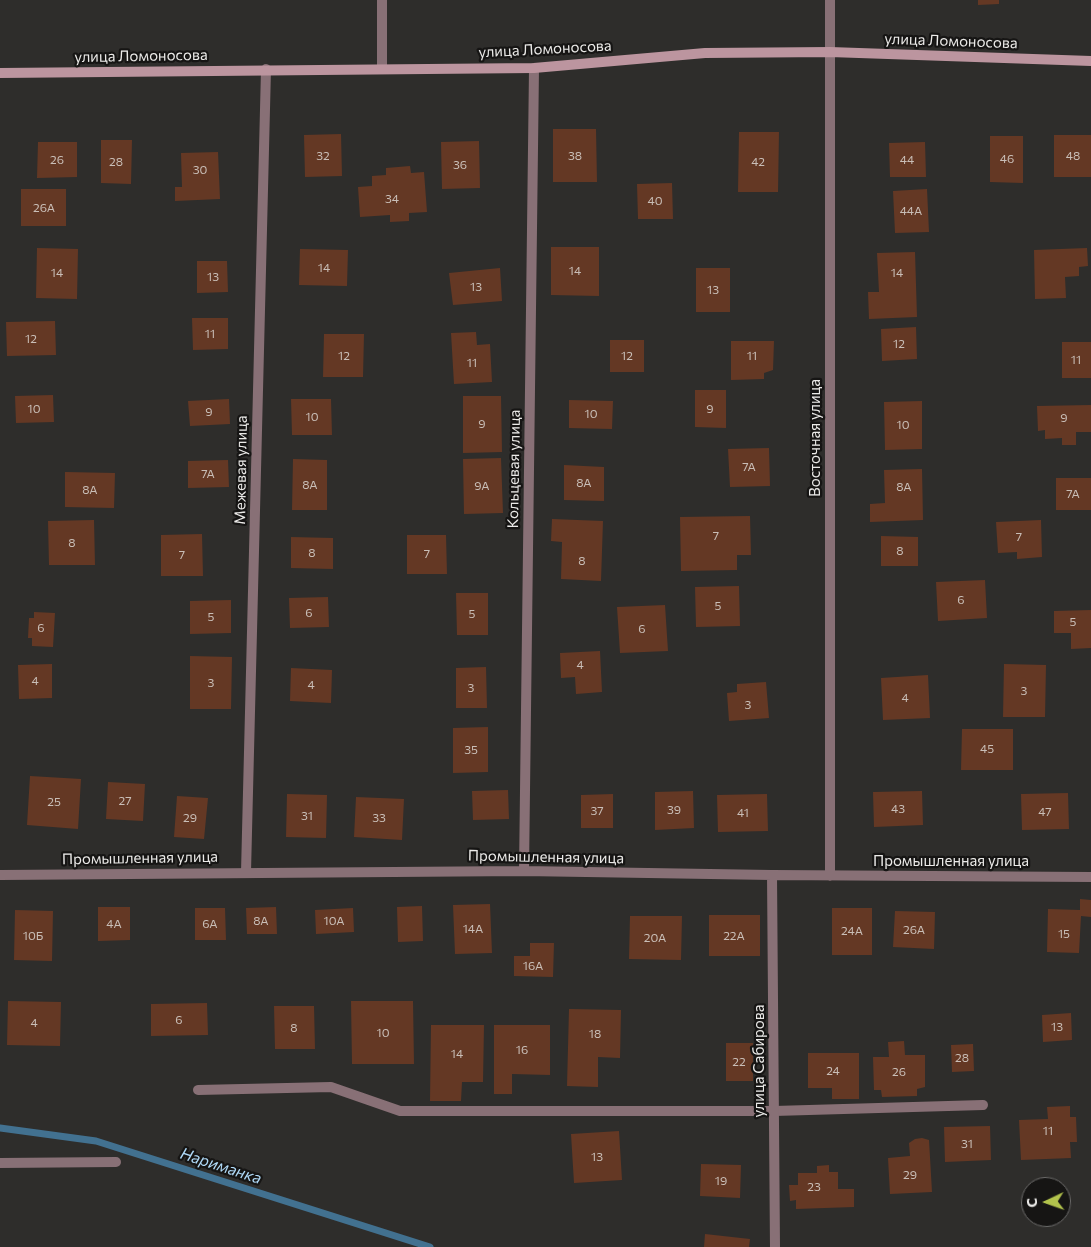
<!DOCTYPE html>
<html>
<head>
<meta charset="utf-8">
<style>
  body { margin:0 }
  #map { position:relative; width:1091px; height:1247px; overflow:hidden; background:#2e2d2b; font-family:Commissioner,sans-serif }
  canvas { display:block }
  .north { position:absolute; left:1021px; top:1177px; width:50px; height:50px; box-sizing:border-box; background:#161514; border:1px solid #6b6a69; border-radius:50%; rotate:267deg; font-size:14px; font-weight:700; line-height:20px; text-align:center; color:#ebeae8 }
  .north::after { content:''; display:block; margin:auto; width:18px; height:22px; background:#b2c34c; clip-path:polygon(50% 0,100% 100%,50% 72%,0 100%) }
</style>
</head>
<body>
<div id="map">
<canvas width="1091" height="1247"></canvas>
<div class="north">С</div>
</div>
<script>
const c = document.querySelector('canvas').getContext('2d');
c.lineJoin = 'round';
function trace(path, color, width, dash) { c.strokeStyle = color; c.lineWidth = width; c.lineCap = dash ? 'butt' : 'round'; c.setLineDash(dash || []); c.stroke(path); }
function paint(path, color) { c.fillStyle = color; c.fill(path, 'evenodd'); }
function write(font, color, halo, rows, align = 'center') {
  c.font = font + ' Commissioner,sans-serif'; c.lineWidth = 4.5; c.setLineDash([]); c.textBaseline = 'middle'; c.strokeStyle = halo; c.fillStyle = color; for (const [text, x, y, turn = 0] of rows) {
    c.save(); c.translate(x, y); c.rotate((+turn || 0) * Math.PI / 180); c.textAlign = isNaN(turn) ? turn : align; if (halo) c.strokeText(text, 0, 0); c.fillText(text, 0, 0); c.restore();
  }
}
trace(new Path2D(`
  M0,1128L96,1141L430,1247`), '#427190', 7);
paint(new Path2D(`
  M978,0H999V4L978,5Z
  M553,129H596L597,182H553Z
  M739,132H779L778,192H738Z
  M341,134L342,176L305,177L304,135Z
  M1054,135H1091V177H1054Z
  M990,136H1023V183L990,182Z
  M101,140H132L131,184L101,183Z
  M479,141L480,188L442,189L441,142Z
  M38,142H77V177L37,178Z
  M925,142L926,177H890L889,143Z
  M218,152L220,199L175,201V187H182L181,153Z
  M410,166L411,173L424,172L427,212L409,213V221L390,222V215L360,217L358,187L372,186V176L386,175V168Z
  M672,183L673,219H638L637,184Z
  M21,189H66V226H21Z
  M927,189L929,232L895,233L893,191Z
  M551,247H599V296L551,295Z
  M37,248L78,249L77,299L36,298Z
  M1087,248L1088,266L1079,267V276L1065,277L1066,298L1035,299L1034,250Z
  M300,249L348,250L347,286L299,285Z
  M915,252L917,317L869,319L868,292H879L877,253Z
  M197,261H227L228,292L197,293Z
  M500,268L502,301L453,305L449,273Z
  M696,268H730V312H696Z
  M192,318H228V349L193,350Z
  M55,321L56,355L7,356L6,322Z
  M916,327L917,359L882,361L881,329Z
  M476,332L477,345L490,344L492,382L454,384L451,333Z
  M324,334H364L363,377H323Z
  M610,340H644V372H610Z
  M731,341H774L773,370L764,373V379L731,380Z
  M1062,342H1091V378H1062Z
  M695,390H726V428L695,427Z
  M53,395L54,422L16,423L15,396Z
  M463,396H501L502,452L463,453Z
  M229,399L230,424L190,426L188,401Z
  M291,399H331L332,435H292Z
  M569,400L613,401L612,429L569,428Z
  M922,401V449L885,450L884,402Z
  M1091,405V432H1076V445H1062V438L1045,439V430L1038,431L1037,406Z
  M769,448L770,486L730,487L728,449Z
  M501,458L503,513L464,514L463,459Z
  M293,459L327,460V510H292Z
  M228,460L229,487L188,488V461Z
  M564,465L604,467V501L564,500Z
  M922,469L923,520L870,522V504L885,503L884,470Z
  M65,472L115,473L114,508L65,507Z
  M1056,478H1091V510H1056Z
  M750,516L751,555H737V570L681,571L680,517Z
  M552,519L603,521L601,581L561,579L562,542L551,541Z
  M94,520L95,565H49L48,521Z
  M1041,520L1042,557L1017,559V552L998,553L996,522Z
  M202,534L203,576H161V535Z
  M407,535H446L447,574H407Z
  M881,536L918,537V566H881Z
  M291,537L333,538V569L291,568Z
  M985,580L987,618L938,621L936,582Z
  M739,586L740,626L696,627L695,587Z
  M456,593H488V635H457Z
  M328,597L329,627L290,628L289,598Z
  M231,600V633L190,634V601Z
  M665,605L668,651L620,653L617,607Z
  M1091,610V648L1071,649V633H1054V611Z
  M34,612L55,613L53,647L32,646V638H28L29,618H34Z
  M600,651L602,692L576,694L575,677L561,678L560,653Z
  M190,656L232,657L231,709H190Z
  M52,664V698L19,699L18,665Z
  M1004,664L1046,665L1045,717H1003Z
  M486,667L487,708H456V668Z
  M291,668L332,670L331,703L290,701Z
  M928,675L930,718L883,720L881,678Z
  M766,682L769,718L729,721L727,693L737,692V684Z
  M488,727V772L453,773V728Z
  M962,729H1013V770H961Z
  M30,776L81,779L78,829L27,825Z
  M108,782L145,784L143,821L106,819Z
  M508,790L509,819L473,820L472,791Z
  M693,791L694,828L655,830V792Z
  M922,791L923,825L874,827L873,792Z
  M1068,793L1069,829L1022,830L1021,794Z
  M287,794L327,795L326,838L286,837Z
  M613,794V828H581V795Z
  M767,794L768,831L718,832L717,795Z
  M177,796L208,798L204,839L174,837Z
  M356,797L404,799L402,840L354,837Z
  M1080,899L1091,900V917L1081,916L1079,953L1047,952L1048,909L1080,910Z
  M490,904L492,953L455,954L453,905Z
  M422,906L423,941L398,942L397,907Z
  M98,907H130V940L98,941Z
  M276,907L277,934H247L246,908Z
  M195,908H225L226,940H195Z
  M353,908L354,932L316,934L315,910Z
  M832,908H872V955H832Z
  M15,910L53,911L52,961L14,960Z
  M895,911L935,912L934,949L893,947Z
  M709,915H760V956H709Z
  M630,916H682L681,960L629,959Z
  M530,943H554L553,977L514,976V956H530Z
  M8,1001L61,1002L60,1046L7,1045Z
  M351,1001H413L414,1064H352Z
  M207,1003L208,1035L151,1036V1004Z
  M274,1006H314L315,1049H275Z
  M569,1009L621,1010L620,1058L598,1057V1087L567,1086Z
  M1071,1013L1072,1040L1043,1042L1042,1015Z
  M431,1025H484L483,1082H462L461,1101H430Z
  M494,1025H550V1075L512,1074V1094H494Z
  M904,1041L905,1055H925V1087L917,1089V1096L882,1097L881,1090H874L873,1057H889L888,1042Z
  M726,1043H753V1081H726Z
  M973,1044L974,1071L952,1072L951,1045Z
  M808,1053H859V1099H832V1088H808Z
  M1070,1106V1117H1076L1077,1142H1070L1071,1158L1021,1160L1019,1120L1048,1119L1047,1107Z
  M990,1126L991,1160L945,1162L944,1127Z
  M619,1131L622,1180L574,1183L571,1134Z
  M922,1138L929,1140L932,1192L890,1194L888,1158L910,1156L909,1143L915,1139Z
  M701,1164L741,1165L740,1198L700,1196Z
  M829,1165V1172H838V1189H854V1207L796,1209V1200L790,1201L789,1185H798V1173H817V1166Z
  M705,1234L750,1239L749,1247H704Z`), '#643824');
trace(new Path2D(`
  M198,1090L331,1087L400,1111H774L983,1105
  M0,1163L116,1162`), '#887076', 10);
trace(new Path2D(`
  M382,0V69
  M830,0V876
  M524,871L534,68
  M246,872L266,69
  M0,875L524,871L772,875L1091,877
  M772,875L775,1247`), '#887076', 10);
trace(new Path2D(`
  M0,73L534,68L705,53L830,52L1091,61`), '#bc959f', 10);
write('12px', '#c9beb7', null, [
  ["32",323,156],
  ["38",575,156],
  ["48",1073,156],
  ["46",1007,159],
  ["26",57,160],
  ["44",907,160],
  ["28",116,162],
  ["42",758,162],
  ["36",460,165],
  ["30",200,170],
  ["34",392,199],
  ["40",655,201],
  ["26А",44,208],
  ["44А",911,211],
  ["14",324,268],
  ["14",575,271],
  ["14",57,273],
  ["14",897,273],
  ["13",213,277],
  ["13",476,287],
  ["13",713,290],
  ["11",210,334],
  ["12",31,339],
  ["12",899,344],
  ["12",344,356],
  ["12",627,356],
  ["11",752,356],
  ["11",1076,360],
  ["11",472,363],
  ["10",34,409],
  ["9",710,409],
  ["9",209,412],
  ["10",591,414],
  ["10",312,417],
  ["9",1064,418],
  ["9",482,424],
  ["10",903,425],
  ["7А",749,467],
  ["7А",208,474],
  ["8А",584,483],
  ["8А",310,485],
  ["9А",482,486],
  ["8А",904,487],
  ["8А",90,490],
  ["7А",1073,494],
  ["7",716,536],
  ["7",1019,537],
  ["8",72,543],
  ["8",900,551],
  ["8",312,553],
  ["7",427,554],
  ["7",182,555],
  ["8",582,561],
  ["6",961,600],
  ["5",718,606],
  ["6",309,613],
  ["5",472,614],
  ["5",211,617],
  ["5",1073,622],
  ["6",41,628],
  ["6",642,629],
  ["4",580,665],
  ["4",35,681],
  ["3",211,683],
  ["4",311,685],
  ["3",471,688],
  ["3",1024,691],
  ["4",905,698],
  ["3",748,705],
  ["45",987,749],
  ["35",471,750],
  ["27",125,801],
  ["25",54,802],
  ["43",898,809],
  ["39",674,810],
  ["37",597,811],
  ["47",1045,812],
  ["41",743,813],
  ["31",307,816],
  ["29",190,818],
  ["33",379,818],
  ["8А",261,921],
  ["10А",334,921],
  ["4А",114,924],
  ["6А",210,924],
  ["14А",473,929],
  ["26А",914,930],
  ["24А",852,931],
  ["15",1064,934],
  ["10Б",33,936],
  ["22А",734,936],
  ["20А",655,938],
  ["16А",533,966],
  ["6",179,1020],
  ["4",34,1023],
  ["13",1057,1027],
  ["8",294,1028],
  ["10",383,1033],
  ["18",595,1034],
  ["16",522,1050],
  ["14",457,1054],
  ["28",962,1058],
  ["22",739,1062],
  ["24",833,1071],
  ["26",899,1072],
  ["11",1048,1131],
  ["31",967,1144],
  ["13",597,1157],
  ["29",910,1175],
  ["19",721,1181],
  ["23",814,1187]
]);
write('15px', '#ebeae8', '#161514', [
  ["улица Ломоносова",951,41,2],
  ["улица Ломоносова",545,49,-3],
  ["улица Ломоносова",141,56,-1],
  ["Восточная улица",815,438,-90],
  ["Кольцевая улица",514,469,-89],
  ["Межевая улица",241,470,-89],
  ["Промышленная улица",546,857,1],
  ["Промышленная улица",140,858,-1],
  ["Промышленная улица",951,861],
  ["улица Сабирова",759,1061,-90]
]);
write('italic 16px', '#afd9f7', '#161514', [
  ["Нариманка",221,1166,18]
]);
</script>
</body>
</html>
